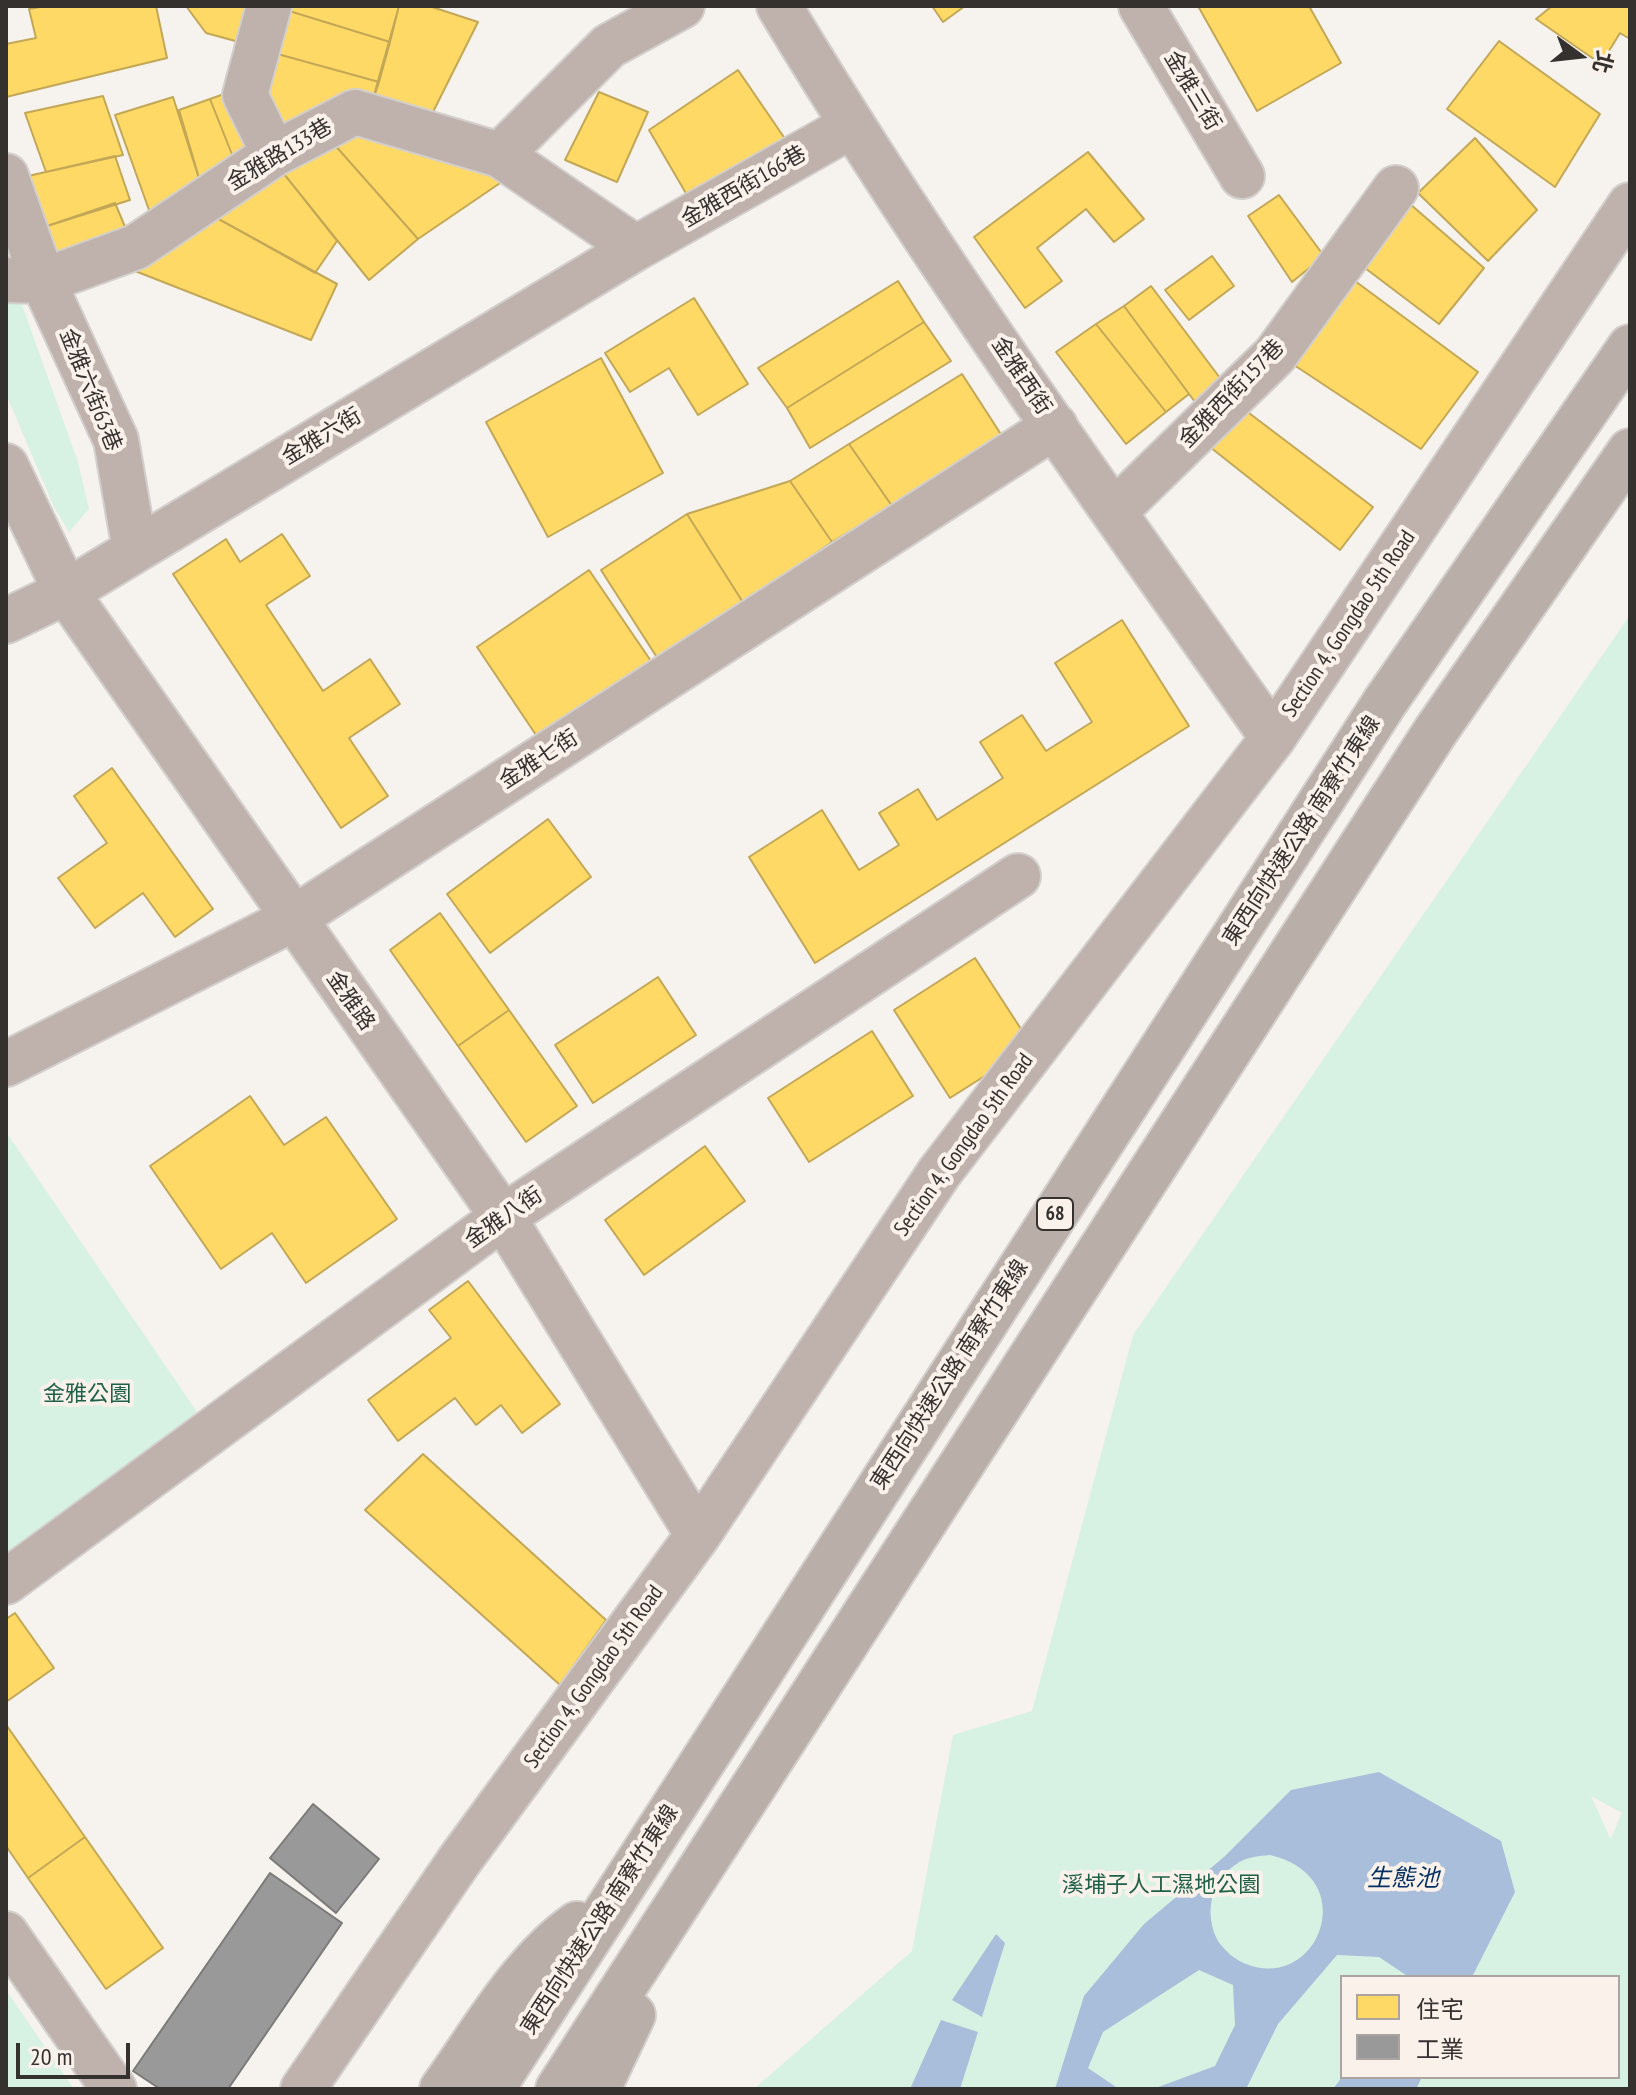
<!DOCTYPE html>
<html>
<head>
<meta charset="utf-8">
<style>
  body { margin:0 }
  #map { position:relative; width:1636px; height:2095px; overflow:hidden; background:#f6f2ee; font-family:"PT Sans Narrow","Noto Sans TC",sans-serif }
  canvas { display:block }
  .frame { position:absolute; inset:0; border:8px solid #35312f; pointer-events:none }
  .legend { position:absolute; left:1340px; top:1975px; width:280px; height:104px; box-sizing:border-box; background:#faf1eb; border:2px solid #aba4a0; margin:0; padding:10px 14px; list-style:none; font-size:24px; color:#35312f }
  .legend li { display:flex; align-items:center; gap:16px; height:40px }
  .legend b { width:40px; border:2px solid #aba4a0 }
  .north { position:absolute; left:1540px; top:16px; width:80px; height:80px; -webkit-text-stroke:6px #faf1eb; paint-order:stroke; rotate:105deg; font-size:22px; font-weight:700; line-height:32px; text-align:center; color:#35312f }
  .north::after { content:''; display:block; margin:auto; width:28px; height:36px; background:#35312f; clip-path:polygon(50% 0,100% 100%,50% 72%,0 100%) }
  .scale { position:absolute; left:16px; top:2043px; width:114px; height:36px; box-sizing:border-box; border:4px solid #35312f; border-top:0; padding-left:10px; font-size:24px; line-height:28px; white-space:nowrap; color:#35312f; -webkit-text-stroke:6px #faf1eb; paint-order:stroke }
</style>
</head>
<body>
<div id="map">
<canvas width="1636" height="2095"></canvas>
<div class="frame"></div>
<ul class="legend">
<li><b style="height:22px;background:#ffd966"></b>住宅</li>
<li><b style="height:22px;background:#999"></b>工業</li>
</ul>
<div class="north">北</div>
<div class="scale">20 m</div>
</div>
<script>
const c = document.querySelector('canvas').getContext('2d');
c.lineJoin = 'round';
function paint(path, color) { c.fillStyle = color; c.fill(path, 'evenodd'); }
function trace(path, color, width, dash) { c.strokeStyle = color; c.lineWidth = width; c.lineCap = dash ? 'butt' : 'round'; c.setLineDash(dash || []); c.stroke(path); }
function write(font, color, halo, rows, align = 'center') {
  c.font = font + ' "PT Sans Narrow","Noto Sans TC",sans-serif'; c.lineWidth = 8; c.setLineDash([]); c.textBaseline = 'middle'; c.strokeStyle = halo; c.fillStyle = color; for (const [text, x, y, turn = 0] of rows) {
    c.save(); c.translate(x, y); c.rotate((+turn || 0) * Math.PI / 180); c.textAlign = isNaN(turn) ? turn : align; if (halo) c.strokeText(text, 0, 0); c.fillText(text, 0, 0); c.restore();
  }
}
paint(new Path2D(`
  M6,260L78,462L89,509L69,532L54,507L6,394Z
  M1630,615V2089H754L912,1951L953,1735L1032,1711L1133,1335ZM1591,1796L1622,1813L1611,1838H1610ZM1342,1977H1618V2077H1342Z
  M6,1132L197,1412L164,1440L6,1556Z
  M6,1990L74,2089H6Z`), '#d7f2e2');
paint(new Path2D(`
  M1379,1772L1501,1841L1515,1892L1472,1977H1409L1379,1957L1337,1955L1278,2024L1246,2089H1153L1215,2066L1235,2025L1233,1985L1199,1970L1103,2032L1088,2068L1119,2089H1055L1084,1996L1144,1924L1224,1857L1291,1790ZM1270,1855C1364,1877 1318,1993 1246,1964C1234,1959 1225,1951 1218,1941C1204,1915 1210,1882 1235,1865C1245,1857 1258,1856 1270,1855Z
  M996,1934L1005,1943L982,2017L952,2000Z
  M941,2020L978,2032L960,2089H910Z
  M1342,2077H1422L1416,2089H1333Z`), '#a9beda');
const homes = new Path2D(`
  M46,6H156L167,58L6,97V44L36,38L29,9Z
  M186,6H261L250,45L206,33Z
  M287,6H399L390,42L286,10Z
  M399,6H429L478,22L427,124L371,106Z
  M932,6H965L943,22Z
  M1198,6H1309L1341,63L1257,111Z
  M1552,6H1630V39L1620,33L1601,64L1536,19Z
  M286,10L390,42L379,82L274,53Z
  M1499,41L1600,114L1555,187L1447,109Z
  M274,53L379,82L371,106L282,137L258,97Z
  M738,70L792,149L694,207L649,130Z
  M235,90L265,152L237,167L210,99Z
  M599,92L648,112L617,182L565,160Z
  M103,96L123,155L46,172L25,113Z
  M173,97L202,188L153,221L115,115Z
  M210,99L237,167L202,188L179,110Z
  M366,126L506,179L418,239L333,143Z
  M1475,138L1537,210L1488,261L1418,193Z
  M333,143L418,239L369,280L284,174Z
  M1088,152L1144,219L1114,242L1086,209L1037,248L1062,281L1025,308L974,237Z
  M115,156L130,200L41,228L24,177Z
  M284,174L337,241L315,273L213,216Z
  M1279,195L1324,256L1292,282L1248,216Z
  M115,203L131,241L57,266L41,228Z
  M1410,204L1484,268L1439,324L1361,265Z
  M213,216L337,284L311,340L130,269Z
  M1212,256L1234,286L1189,320L1165,290Z
  M898,281L924,322L787,408L758,368Z
  M1355,281L1478,372L1421,449L1294,365Z
  M1151,286L1220,378L1195,402L1124,306Z
  M694,298L748,384L698,415L669,368L630,392L605,353Z
  M1124,306L1189,394L1166,412L1096,324Z
  M924,322L951,361L810,448L787,408Z
  M1096,324L1166,412L1126,444L1056,352Z
  M601,358L663,473L548,537L486,422Z
  M962,374L1004,439L892,506L849,444Z
  M1245,410L1373,507L1340,550L1210,447Z
  M849,444L892,506L832,542L790,481Z
  M790,481L832,542L744,604L687,514Z
  M687,514L744,604L658,659L601,570Z
  M282,534L310,576L266,605L323,691L370,659L400,704L349,738L388,796L341,828L173,574L226,539L240,562Z
  M589,570L655,667L542,744L477,647Z
  M1122,620L1189,726L815,963L749,857L822,810L859,870L899,845L879,813L918,789L937,820L1003,778L980,742L1022,715L1046,751L1092,722L1055,663Z
  M112,768L213,909L175,937L143,893L95,928L58,878L107,843L74,796Z
  M548,819L591,877L490,953L447,894Z
  M440,913L509,1010L458,1046L390,950Z
  M975,958L1032,1046L950,1098L894,1010Z
  M658,977L696,1035L593,1103L555,1045Z
  M509,1010L577,1106L526,1142L458,1046Z
  M872,1031L913,1096L809,1162L768,1098Z
  M250,1096L284,1145L326,1117L397,1219L306,1283L272,1233L221,1269L150,1166Z
  M705,1146L745,1201L644,1275L605,1220Z
  M468,1281L560,1404L522,1433L501,1405L476,1425L455,1398L398,1441L368,1400L451,1338L429,1310Z
  M423,1454L606,1620L560,1685L365,1510Z
  M15,1613L54,1668L6,1702V1619Z
  M7,1726L85,1837L28,1878L6,1846Z
  M85,1837L163,1948L106,1989L28,1878Z`);
paint(homes, '#ffd966');
trace(homes, '#c2a756', 2);
const industry = new Path2D(`
  M313,1804L379,1859L336,1913L270,1858Z
  M270,1873L342,1923L228,2089H160L133,2071Z`);
paint(industry, '#999');
trace(industry, '#7b7a79', 2);
const minor = new Path2D(`
  M269,6L245,95L274,154
  M779,6C930,258 1104,498 1273,738
  M1141,6L1242,176
  M500,155L609,46L682,6
  M6,176L43,281L116,440L135,550
  M6,280L43,281L136,247L274,154L355,112L500,155L636,248
  M6,466L66,592L503,1217L698,1535
  M1114,512L1275,355L1396,188
  M6,621L66,592L636,248L851,126
  M6,1064L293,919L1055,426
  M6,1582L503,1217L1018,876
  M6,1934L114,2089
  M303,2089L459,1861L698,1535L939,1173L1273,738L1630,205`);
const highway = new Path2D(`
  M442,2089C481,2035 522,1962 577,1924
  M492,2089L1385,702L1630,347
  M558,2089L1435,732L1630,451
  M598,2089L633,2015`);
trace(minor, '#d2cfcc', 48);
trace(highway, '#d2cfcc', 48);
trace(minor, '#bfb2ad', 44);
trace(highway, '#baaea8', 44);
for (const [x, y, w] of [
  [1055,1214,36]
]) { const box = new Path2D(); box.roundRect(x - w / 2, y - 16, w, 32, 6); c.fillStyle = '#faf1eb'; c.fill(box); trace(box, '#35312f', 2); }
write('bold 20px', '#35312f', null, [
  ["68",1055,1214]
]);
write('22px', '#35312f', '#faf1eb', [
  ["金雅三街",1192,91,59],
  ["金雅路133巷",280,155,-31],
  ["金雅西街166巷",744,187,-30],
  ["金雅西街",1021,376,56],
  ["金雅六街63巷",90,390,68],
  ["金雅西街157巷",1232,394,-46],
  ["金雅六街",322,437,-31],
  ["Section 4, Gongdao 5th Road",1349,624,-56],
  ["金雅七街",539,760,-33],
  ["東西向快速公路 南寮竹東線",1302,831,-57],
  ["金雅路",350,1001,55],
  ["Section 4, Gongdao 5th Road",964,1145,-54],
  ["金雅八街",504,1218,-35],
  ["東西向快速公路 南寮竹東線",950,1375,-57],
  ["Section 4, Gongdao 5th Road",594,1677,-54],
  ["東西向快速公路 南寮竹東線",600,1920,-57]
]);
write('22px', '#1d6148', '#faf1eb', [
  ["金雅公園",87,1395],
  ["溪埔子人工濕地公園",1161,1886]
]);
write('italic 24px', '#033063', '#faf1eb', [
  ["生態池",1403,1879]
]);
</script>
</body>
</html>
